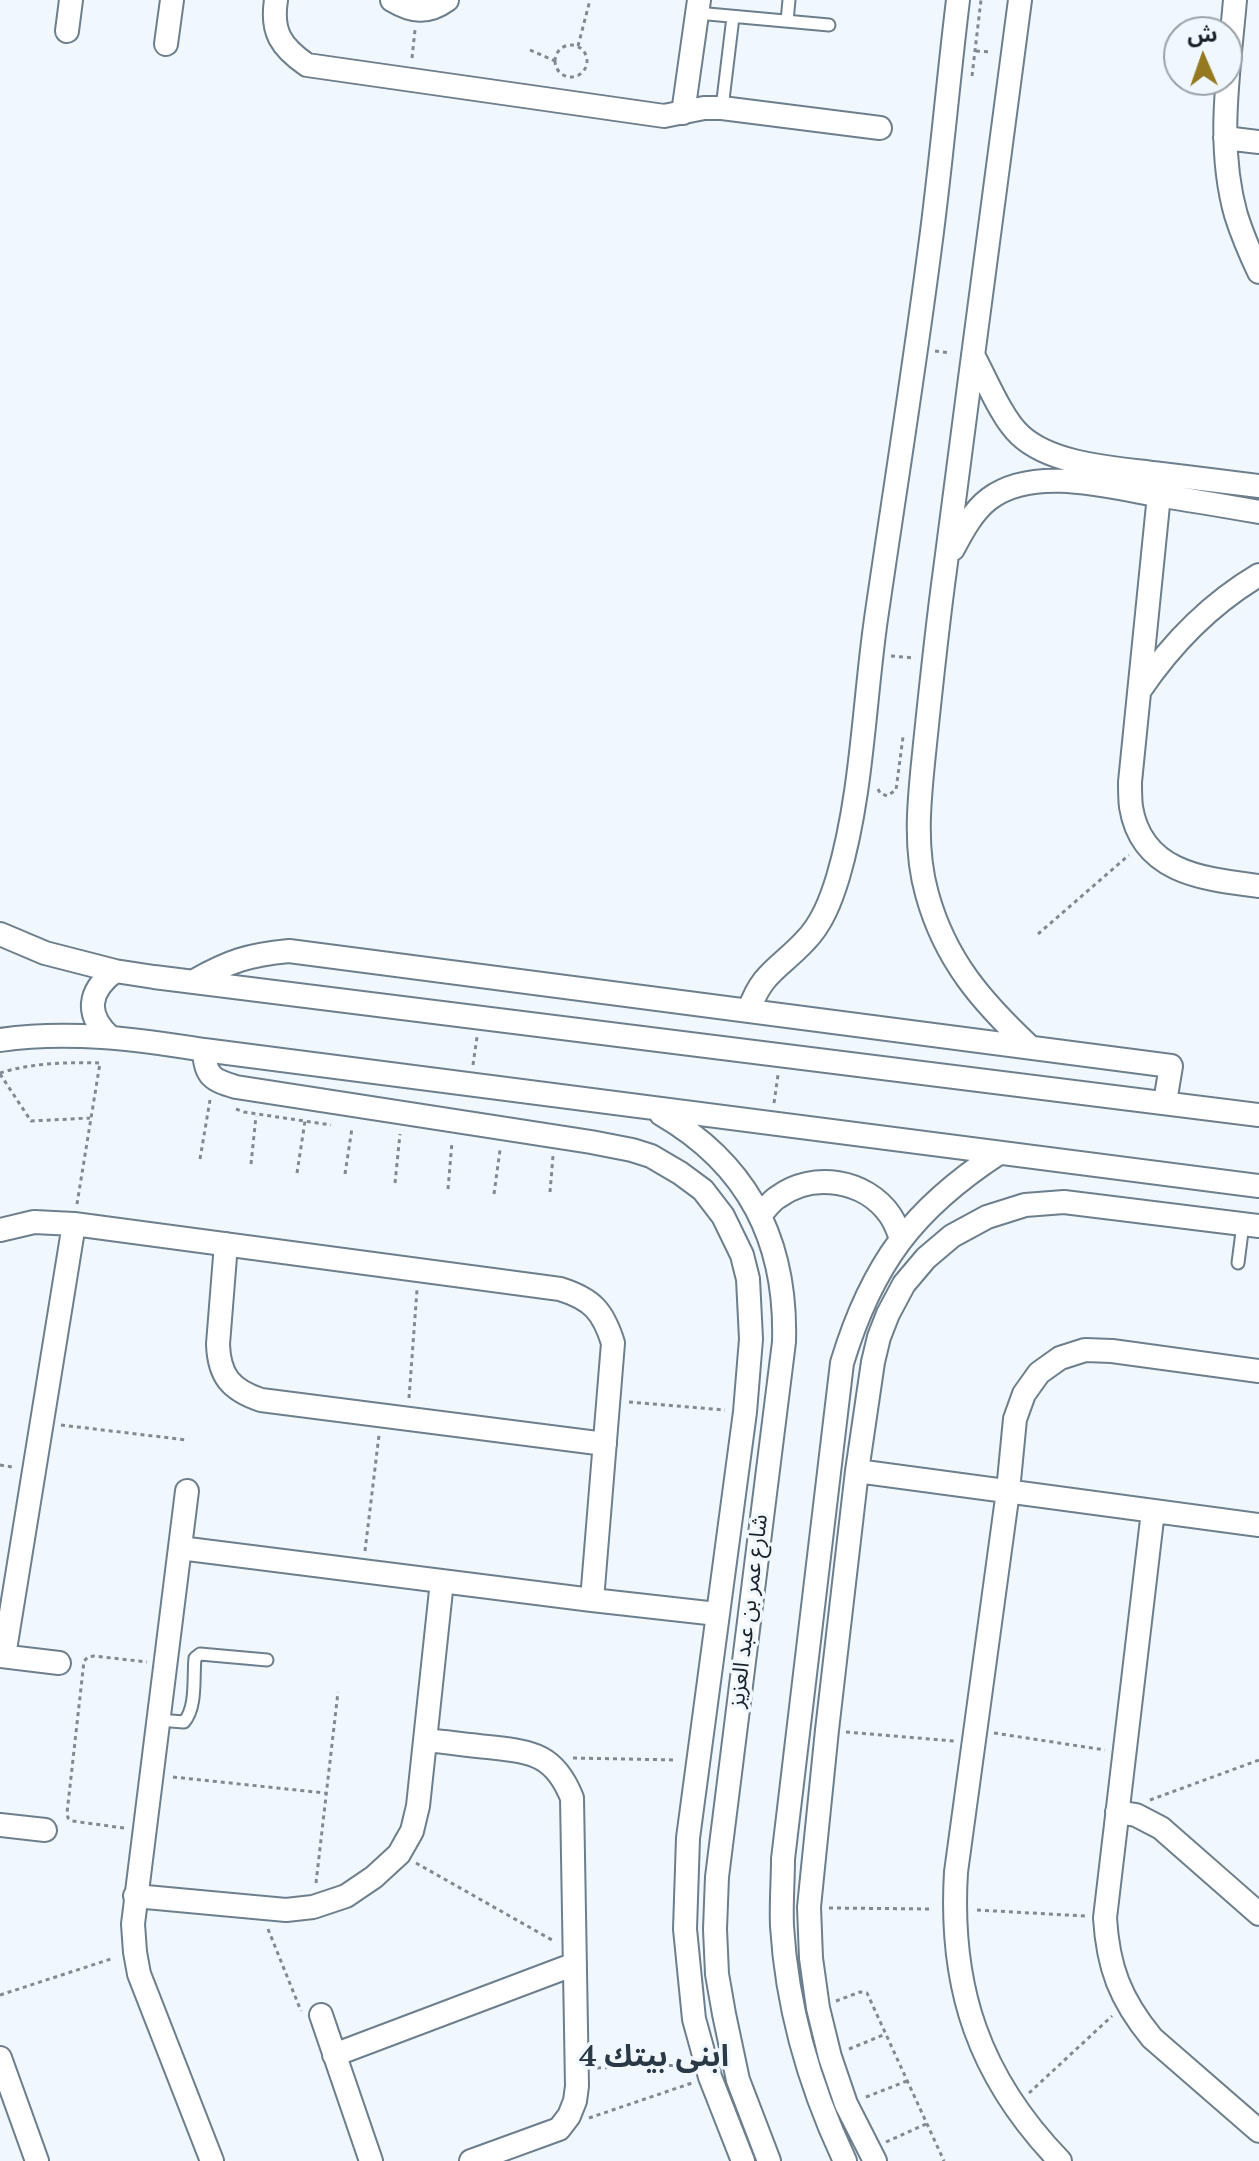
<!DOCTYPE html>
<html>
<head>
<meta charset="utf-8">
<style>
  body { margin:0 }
  #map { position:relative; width:1259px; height:2161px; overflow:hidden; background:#f0f8fe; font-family:"PT Serif","Noto Sans Arabic",serif }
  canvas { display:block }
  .north { position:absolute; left:1163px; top:16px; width:80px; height:80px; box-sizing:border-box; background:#f0f8fe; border:2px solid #9aa2a8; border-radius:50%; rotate:358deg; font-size:22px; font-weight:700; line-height:32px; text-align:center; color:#1a2126 }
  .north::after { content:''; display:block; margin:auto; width:28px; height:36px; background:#957921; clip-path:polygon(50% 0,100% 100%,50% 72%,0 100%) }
</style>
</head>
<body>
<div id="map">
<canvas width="1259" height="2161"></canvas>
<div class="north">ش</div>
</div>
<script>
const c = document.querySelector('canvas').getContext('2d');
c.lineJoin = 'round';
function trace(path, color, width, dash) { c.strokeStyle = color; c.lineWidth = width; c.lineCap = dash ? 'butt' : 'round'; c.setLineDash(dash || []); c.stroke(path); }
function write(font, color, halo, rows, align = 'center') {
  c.font = font + ' "PT Serif","Noto Sans Arabic",serif'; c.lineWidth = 7; c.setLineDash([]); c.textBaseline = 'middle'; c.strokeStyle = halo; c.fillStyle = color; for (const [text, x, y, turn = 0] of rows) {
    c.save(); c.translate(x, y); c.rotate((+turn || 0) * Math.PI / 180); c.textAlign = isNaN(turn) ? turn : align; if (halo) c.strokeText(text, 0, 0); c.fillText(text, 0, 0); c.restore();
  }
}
const service = new Path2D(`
  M697,13L829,25
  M787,21L789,0
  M722,108L733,17
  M1238,1263L1243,1224
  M158,1720L184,1722C197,1707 193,1678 195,1658L200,1654L267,1660`);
const minor = new Path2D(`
  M276,0C271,32 281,47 307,65L664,116L704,108H722L880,128
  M392,0C412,12 428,14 447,0
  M1020,0C994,190 970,380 945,570C937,628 931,686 925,744C920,793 913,845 927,894C945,960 982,1002 1030,1047
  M1235,0C1229,71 1216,144 1236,215C1242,234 1250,253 1259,272
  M67,31L71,0
  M166,44L172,0
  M683,113L699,0
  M1225,138L1259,142
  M973,355C985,377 1002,419 1020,435C1053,466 1118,468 1161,474C1194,478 1226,482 1259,486
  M1159,495L1130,782C1130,790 1130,799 1131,807C1142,874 1205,879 1259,886
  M953,549C962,532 973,511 989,499C1032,466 1107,486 1156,495C1190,500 1225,506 1259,512
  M1140,690C1172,643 1210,604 1259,575
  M0,934L45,953L115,971L154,977L1259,1115
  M194,981C230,961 248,955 289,951L1171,1066L1165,1102
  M749,1010C762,972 780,968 805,941C822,924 831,900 838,877C862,796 864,703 876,619C894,495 914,371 930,247C941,165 948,82 958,0
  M110,1037C85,1015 88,991 115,971
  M0,1040C68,1030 137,1039 204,1050L1259,1186
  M204,1050C205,1076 212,1080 236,1087L591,1142L632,1150L651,1156L680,1173L703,1190L723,1216L742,1255L748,1279L751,1339L745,1412L688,1838L685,1929L694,2019L710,2077L743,2161
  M661,1114C749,1165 787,1242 784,1342L717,1877L715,1929L717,1974L724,2014L738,2080L769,2161
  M760,1215C766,1209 771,1201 778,1197C813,1171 866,1180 890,1215C895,1222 898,1231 901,1238
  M0,1230L34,1222L74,1224L560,1289C592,1299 603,1311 613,1343L592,1600
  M226,1244L218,1344C219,1376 231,1390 261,1400L605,1444
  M857,1471L1259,1525
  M187,1491L133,1924L135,1952L139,1974L212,2161
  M1153,1511L1105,1918C1108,1967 1120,1999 1152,2038L1259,2131
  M180,1548L592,1600L717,1614
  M0,1656L59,1663
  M4,1656L74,1224
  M425,1740C446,1742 467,1745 488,1747C531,1752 554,1753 572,1798L577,2086L575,2101L569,2116L559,2129L471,2161
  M1117,1812L1136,1815L1161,1828L1259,1914
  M0,1825L45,1830
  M135,1896L286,1910L313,1907L346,1896L374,1877L399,1854L412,1831L418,1806L442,1581
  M321,2015L371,2161
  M334,2055L575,1964
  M0,2058L37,2161
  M845,2161C810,2087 787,2008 782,1926C781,1904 783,1881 783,1859L842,1363C872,1264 913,1209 999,1153
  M875,2161L846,2104L830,2057L818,2008L811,1958L809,1907L827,1730L857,1471L873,1362L879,1337L888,1314L904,1284L926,1258L952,1236L987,1217L1025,1205L1064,1202L1259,1226
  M1060,2161C979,2077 949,1988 956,1872L1008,1491L1015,1419L1024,1394L1039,1373L1060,1358L1085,1350L1112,1351L1259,1371`);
trace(service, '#6d7e8c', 15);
trace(minor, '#6d7e8c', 26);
trace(new Path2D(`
  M555 61a16 16 0 1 1 32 0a16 16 0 1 1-32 0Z
  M578,46L590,0
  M530,50L555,61
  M976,51L992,52
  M412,58L415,30
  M972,76L981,0
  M935,351L951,353
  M891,656L915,658
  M878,789L880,793L887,796L896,790L903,737
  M1038,934L1129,855
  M473,1065L477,1037
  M0,1073C31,1063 67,1062 100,1063L77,1204
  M0,1074L31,1121L90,1118
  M774,1103L778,1075
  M236,1109L244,1112L331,1125
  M200,1159L210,1100
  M251,1164L256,1116
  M297,1173L305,1121
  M345,1174L352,1128
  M395,1183L400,1134
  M448,1189L452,1142
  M550,1192L553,1156
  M494,1194L500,1150
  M409,1398L417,1290
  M629,1402L725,1410
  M61,1425L187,1440
  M0,1465L12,1467
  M365,1551L379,1435
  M846,1732L954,1741
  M994,1733L1105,1750
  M573,1758L677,1760
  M173,1777L325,1793
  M1150,1800L1259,1760
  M124,1828L72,1821L68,1818L67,1813L84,1661L88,1657L94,1656L147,1662
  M416,1863L552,1940
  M316,1883L338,1692
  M829,1908L933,1909
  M977,1910L1085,1916
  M268,1929L301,2011
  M0,1995L114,1958
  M836,2001L860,1992L867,1993L944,2161
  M849,2049L886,2034
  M597,2068L685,2065
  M1029,2093L1112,2016
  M866,2097L907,2081
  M589,2118L692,2083
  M886,2142L926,2124`), '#828a8f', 3, [4, 4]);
trace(service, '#fff', 11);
trace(minor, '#fff', 22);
write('22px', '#1a2126', '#f0f8fe', [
  ["شارع عمر بن عبد العزيز",749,1611,-83]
]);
write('bold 30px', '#2a3945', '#f0f8fe', [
  ["ابنى بيتك 4",654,2057]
]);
</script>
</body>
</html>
